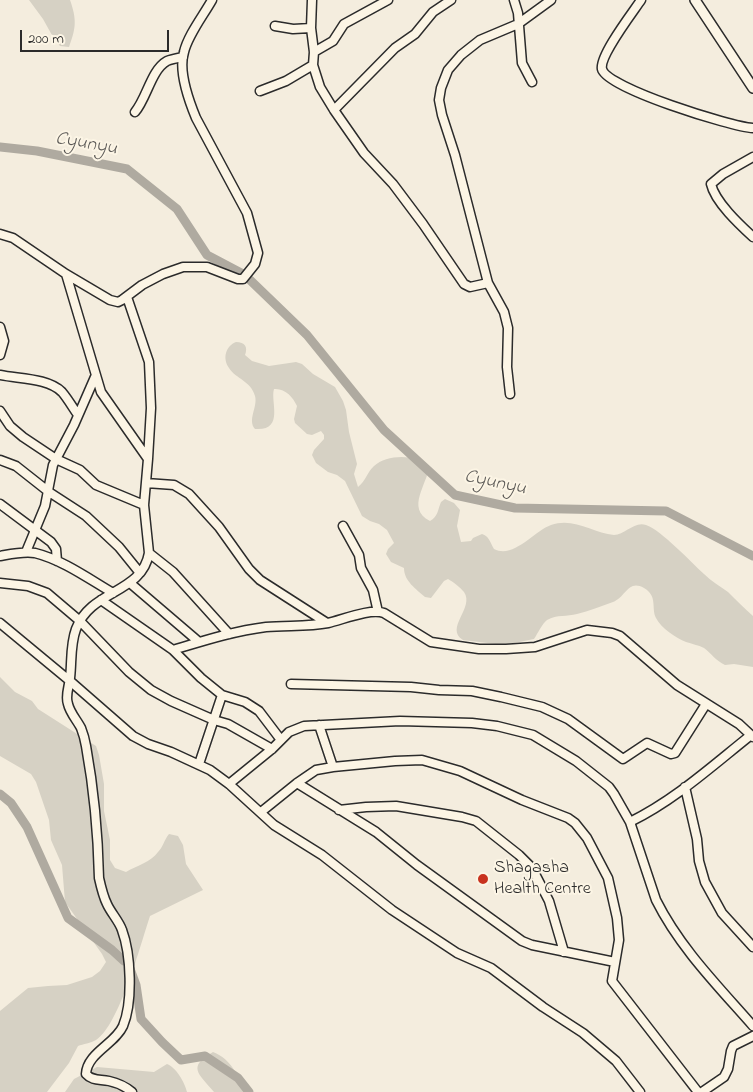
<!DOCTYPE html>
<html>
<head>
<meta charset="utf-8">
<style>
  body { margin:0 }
  #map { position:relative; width:753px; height:1092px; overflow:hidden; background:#f4edde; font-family:"Indie Flower",sans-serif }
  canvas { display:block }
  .scale { position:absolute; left:20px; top:30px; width:149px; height:22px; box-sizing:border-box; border:2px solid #2b2b2b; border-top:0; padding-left:6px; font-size:15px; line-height:18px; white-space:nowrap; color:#2b2b2b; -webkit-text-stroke:4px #fcf5e5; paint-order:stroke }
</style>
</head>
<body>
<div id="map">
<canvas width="753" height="1092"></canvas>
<div class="scale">200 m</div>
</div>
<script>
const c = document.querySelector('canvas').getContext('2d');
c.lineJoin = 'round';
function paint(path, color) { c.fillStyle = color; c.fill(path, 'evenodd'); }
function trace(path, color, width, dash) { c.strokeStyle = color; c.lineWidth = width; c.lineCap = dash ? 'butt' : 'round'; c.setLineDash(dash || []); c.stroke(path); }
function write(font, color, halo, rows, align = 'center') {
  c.font = font + ' "Indie Flower",sans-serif'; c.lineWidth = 4; c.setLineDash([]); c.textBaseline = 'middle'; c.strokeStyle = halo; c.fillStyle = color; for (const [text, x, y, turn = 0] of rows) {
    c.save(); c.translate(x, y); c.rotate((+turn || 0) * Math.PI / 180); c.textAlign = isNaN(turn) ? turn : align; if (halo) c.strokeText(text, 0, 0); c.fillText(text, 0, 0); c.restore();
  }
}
paint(new Path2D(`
  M29,0H70C77,20 76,28 69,47L60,46L53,37L43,19Z
  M236,342C245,342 248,347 245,355L252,361L269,366L296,362L302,364L313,374L335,387L343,401L346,410L349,432L357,464L354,474L358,487C366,481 367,472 374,466C387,454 416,454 429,466C428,484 405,508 430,521C438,517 438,509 441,502L445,499L454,503L460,510L457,526L461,542L471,541L473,538L482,534C489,536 490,542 494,549C514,559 534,531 551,525C574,517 593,533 614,535C625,535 634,521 646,525C661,530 691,562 704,574C711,581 720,586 728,592C736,600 744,608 753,616V667L734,664L725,665C716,661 711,653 704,648C698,645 692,644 686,642C676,638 661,628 656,618C651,608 658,596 644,588C628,579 626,597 613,602C601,606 589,611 577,614C567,617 557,614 547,620C542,624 538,633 534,639L504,645L463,640C444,628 475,608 464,592C460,587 453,582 448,579L444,581L431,598L425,597C416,589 404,581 404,568L391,562L386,554L388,549L394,543L387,530L379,524L370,521L362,516L345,481L337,475L328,472L316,463L312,455L314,450L324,439V435L321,431L312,435L307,434L295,423L294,419L297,406C293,397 285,388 274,389C270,402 285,431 255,429C247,420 258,407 255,396C251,381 236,379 229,368C222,358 226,346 236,342Z
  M0,677L15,692L32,701L38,709L96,746L99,755L104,784V811L110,840V860L115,868L126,872C136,866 151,862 158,852C163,847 164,840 169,834L178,836L183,845L186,864L203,890L150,916C141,943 119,1026 96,1040C91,1043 83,1044 78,1046L69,1063L47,1092H0V1011L28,988L48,986L67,985L92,977L100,971L106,962L102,954L65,902L62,865L51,840L49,820L36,782L31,774L0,756Z
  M213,1052C232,1060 237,1074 244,1092H214C198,1073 187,1067 213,1052Z
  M167,1064C176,1067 185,1083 187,1092H65L74,1079L97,1067L154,1072Z`), '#d6d1c4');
trace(new Path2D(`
  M0,147L37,151L127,169L177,209L207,255L243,274
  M250,280L307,335L384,430L455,495L515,508L666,511L753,556
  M0,794L11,803L27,827L68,918L112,950L124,961
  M129,966L136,985L141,1019L162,1042L181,1060L205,1056L238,1078L249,1092`), '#afaaa0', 9);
const minor = new Path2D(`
  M312,0L311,28L314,52L313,65L320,87L334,110L364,153L393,184L423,224L464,284L470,287L488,283L455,155L442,115L439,100L441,88L448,70L461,55L480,40L518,24L551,0
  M514,0L518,13L522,63L532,82
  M641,0C633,12 599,56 602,69C606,88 732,127 753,128
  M275,26L293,29L311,28
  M314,52L333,41L344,24L388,0
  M260,91L286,81L313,65
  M334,110L395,48L415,34L433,12L451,0
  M135,112C147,98 151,70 167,61C172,59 178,58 183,57
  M753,157L723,174L711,184C715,202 740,225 753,237
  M0,234L13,238L66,274L110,300L118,302L122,300L142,285L163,274L183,267H207L238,279H243L255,264L258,253L247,213L196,118C189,101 178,71 184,52C188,35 203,16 212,0
  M66,274L101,392L148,459L144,505L149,553C142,594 91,589 76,629C70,645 72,662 70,678C69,687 65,696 68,704C70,713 77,720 81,728C83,733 85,740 86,746C94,790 98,833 99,878C101,887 103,896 107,904C111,913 119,921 122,930C131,954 133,1002 123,1026C115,1044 87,1053 86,1074C92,1081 100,1079 109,1081C118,1083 126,1087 132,1092
  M488,283L504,312L508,328L507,367L510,394
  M127,297L149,362L151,408L148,459
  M0,327L4,341L0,355
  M0,375C19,379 48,378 62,392C68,399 73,408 78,415
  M0,411L10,426L23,437L56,459L80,470L96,485L144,505
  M0,460L16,466L49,492L86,516L119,547L140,573
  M146,483L174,485L189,494L219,527L249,569L260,580L327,623
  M0,504L51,542L56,549L57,561
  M343,526L359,555L361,568L373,590L378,612
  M26,552L45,506L53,465L74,425L95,377
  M149,553L173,572L229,634
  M0,556C11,554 24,551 35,553C63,560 89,579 113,593
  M0,583L28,586L47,593L80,621L129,672L151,690L171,701L214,720L228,724L272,749
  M130,583L199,642
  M101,600L173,650L201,678L222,695L245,702L259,711L281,740
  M0,623L70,681L133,736L148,744L171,752L210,770L229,784L274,825L322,855L392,910L457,953L491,968L543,1007L583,1033L616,1061L640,1092
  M173,650C203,641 234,631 266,627C286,625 308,627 328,623C342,620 370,608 384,613L431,642L479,649H506L535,647L587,630L612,633L620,636L677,685L739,724L753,737
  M291,684L411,687L439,690L472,691L501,697L542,707L568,719L623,759L647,743L671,754L675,753L706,704
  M319,725L333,767
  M199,764L222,695
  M297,783L376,832L417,865L522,941L532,945L615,962
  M229,784L272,749L289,732L304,726L400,721L472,723L497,726L533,735L576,761L609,787L614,794L630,822L656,900C680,948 718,986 753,1026
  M685,787L697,839L699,861L705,882L722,913L753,947
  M339,810L366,807L396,806L462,817L476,821L519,855L532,868L549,901L564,952
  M261,812L297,783L316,770L333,767L395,761L422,760L460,771L522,800L568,818L575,823L587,838L608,878L617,918L619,940L612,981L698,1092
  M630,822C675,800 712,766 751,735
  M702,1092L724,1077L728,1069L731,1051L733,1046L753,1036`);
const major = new Path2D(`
  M695,0L753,88`);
trace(minor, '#2b2b2b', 11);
trace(major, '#2b2b2b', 12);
trace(minor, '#fcf5e5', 8);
trace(major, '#fcf5e5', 9);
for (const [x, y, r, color] of [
  [483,879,6,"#c8321e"]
]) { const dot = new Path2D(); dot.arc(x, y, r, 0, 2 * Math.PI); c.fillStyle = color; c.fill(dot); trace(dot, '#fcf5e5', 2); }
write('18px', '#2b2b2b', '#fcf5e5', [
  ["Shagasha",494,869],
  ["Health Centre",494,890]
], 'left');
write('italic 19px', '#595754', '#fcf5e5', [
  ["Cyunyu",86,145,10],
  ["Cyunyu",495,484,12]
]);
</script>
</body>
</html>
